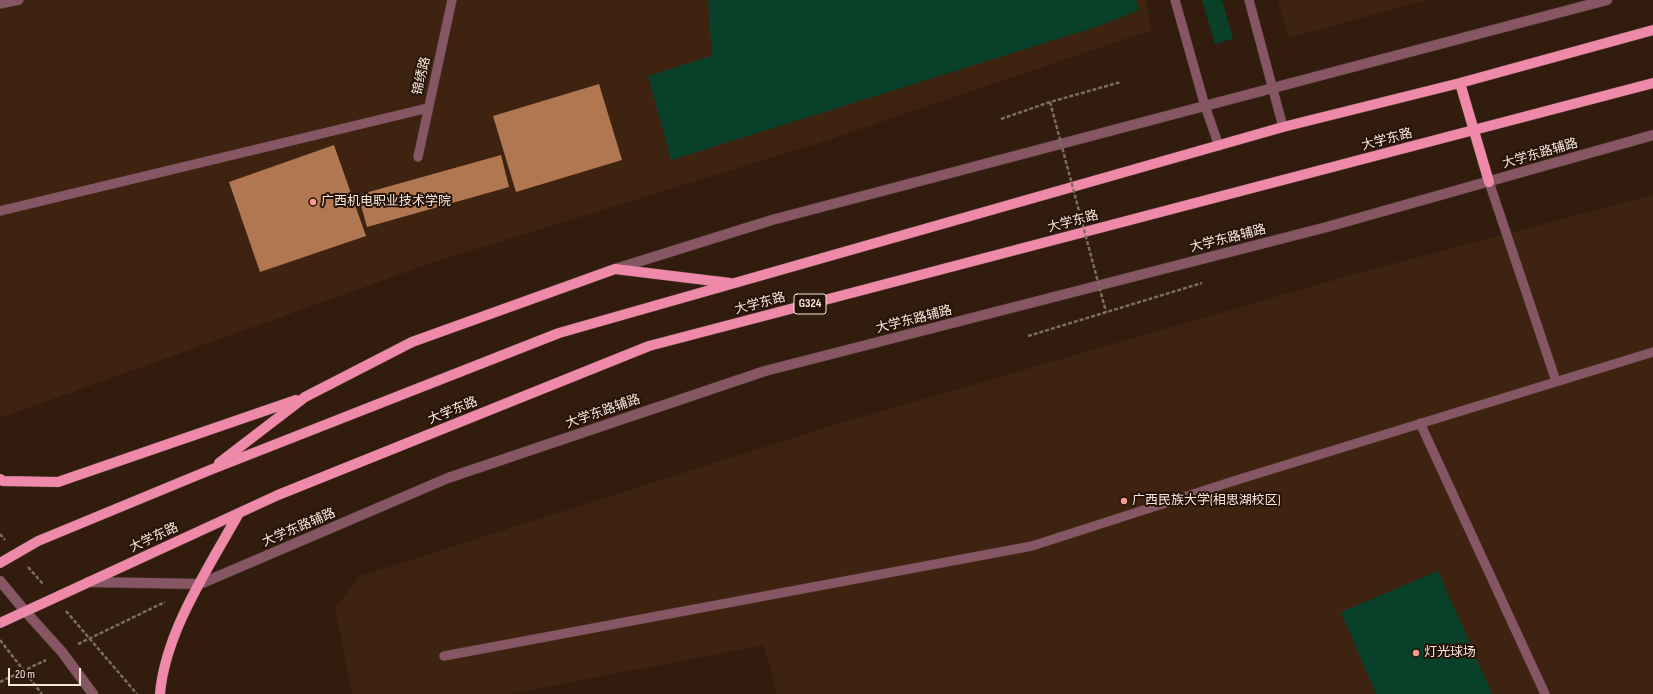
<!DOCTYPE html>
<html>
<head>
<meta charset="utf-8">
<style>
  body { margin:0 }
  #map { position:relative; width:1653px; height:694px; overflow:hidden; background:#311c0e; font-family:"Sofia Sans Condensed",sans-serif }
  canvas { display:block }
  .scale { position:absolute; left:8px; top:668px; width:73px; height:18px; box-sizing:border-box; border:2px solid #f6e8df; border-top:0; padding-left:5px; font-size:12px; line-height:14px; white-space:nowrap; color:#f6e8df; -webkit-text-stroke:3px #261306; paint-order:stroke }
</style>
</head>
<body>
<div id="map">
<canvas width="1653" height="694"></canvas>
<div class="scale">20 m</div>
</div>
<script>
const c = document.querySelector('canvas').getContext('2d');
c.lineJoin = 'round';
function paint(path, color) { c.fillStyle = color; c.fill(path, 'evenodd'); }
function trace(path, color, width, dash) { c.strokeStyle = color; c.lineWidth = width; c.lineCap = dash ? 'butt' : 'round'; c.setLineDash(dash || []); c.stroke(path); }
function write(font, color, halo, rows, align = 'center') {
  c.font = font + ' "Sofia Sans Condensed","Noto Sans SC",sans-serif'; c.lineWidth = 4; c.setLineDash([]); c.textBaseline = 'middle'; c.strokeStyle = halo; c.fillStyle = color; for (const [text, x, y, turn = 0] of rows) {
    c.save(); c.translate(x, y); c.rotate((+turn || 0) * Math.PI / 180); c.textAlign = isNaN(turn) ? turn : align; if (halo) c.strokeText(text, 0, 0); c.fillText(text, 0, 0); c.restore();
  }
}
paint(new Path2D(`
  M0,0H1146L1152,30L816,144L437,261L0,418Z
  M1278,0H1426L1289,38Z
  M1653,195V694H777L764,645L510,694H352L335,608L360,576L830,426L1351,275Z`), '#3e2311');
paint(new Path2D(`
  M708,0H1136L1139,10L1099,26L671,160L648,76L712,56Z
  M1202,0H1222L1233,39L1215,44Z
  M1438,571L1492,694H1376L1341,612Z`), '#09402a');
paint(new Path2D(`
  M599,84L622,160L516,192L493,116Z
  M334,145L366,236L260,272L229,182Z
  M501,155L509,187L367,227L358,195Z`), '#b17751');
const service = new Path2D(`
  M1175,0L1205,106L1219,146
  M1249,0L1283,127
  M0,4L19,0
  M418,157L452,0
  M1489,182L1556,381
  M0,211L428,108
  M1420,423L1545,694
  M444,656L1032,546L1240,479L1653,352`);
const tertiary = new Path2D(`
  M615,269L772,220L1607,0
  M0,581L25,611L62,652L93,694
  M88,582L200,584L448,478L765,371L1327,227L1653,135`);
const primary = new Path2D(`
  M1460,83L1489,182
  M219,463L305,397L412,342L615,269L730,283
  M0,479L3,481L58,482L296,400
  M0,563L38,541L210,470L559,333L1283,127L1460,83L1653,30
  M0,623L278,495L649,346L1653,83
  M160,694C165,632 209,567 239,513`);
trace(service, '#4d392b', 10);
trace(tertiary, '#4d392b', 11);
trace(primary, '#4d392b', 11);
trace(new Path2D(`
  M1001,119L1050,102L1121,82
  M1028,336L1202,283
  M0,534L5,540
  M28,567L43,584
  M66,611L137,694
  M0,640L42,694
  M78,644L165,602
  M0,682L46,660`), '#7e6c60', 2.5, [4, 2]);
trace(service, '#875665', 9);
trace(tertiary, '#875665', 10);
trace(primary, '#ee89a9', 10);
trace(new Path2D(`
  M1050,102L1106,312`), '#7e6c60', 2.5, [4, 2]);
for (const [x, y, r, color] of [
  [313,202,4,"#f59c93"],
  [1124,501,4,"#f59c93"],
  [1416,653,4,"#f59c93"]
]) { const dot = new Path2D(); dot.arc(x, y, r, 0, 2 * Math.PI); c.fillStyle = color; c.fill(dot); trace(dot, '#261306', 1.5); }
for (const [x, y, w] of [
  [810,304,32]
]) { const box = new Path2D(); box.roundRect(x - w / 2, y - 10, w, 20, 3); c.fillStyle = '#261306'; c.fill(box); trace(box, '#f6e8df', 1); }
write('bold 12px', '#f6e8df', null, [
  ["G324",810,304]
]);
write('13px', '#f6e8df', '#261306', [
  ["锦绣路",422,76,-77],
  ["大学东路",1387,140,-15],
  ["大学东路辅路",1540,154,-16],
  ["大学东路",1073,222,-15],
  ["大学东路辅路",1228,239,-14],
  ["大学东路",760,304,-15],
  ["大学东路辅路",914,320,-14],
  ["大学东路",453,411,-22],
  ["大学东路辅路",603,412,-19],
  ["大学东路辅路",299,528,-23],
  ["大学东路",154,538,-25]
]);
write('13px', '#f6e8df', '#261306', [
  ["广西机电职业技术学院",321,202],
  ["广西民族大学(相思湖校区)",1132,501],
  ["灯光球场",1424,653]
], 'left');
</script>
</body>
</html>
